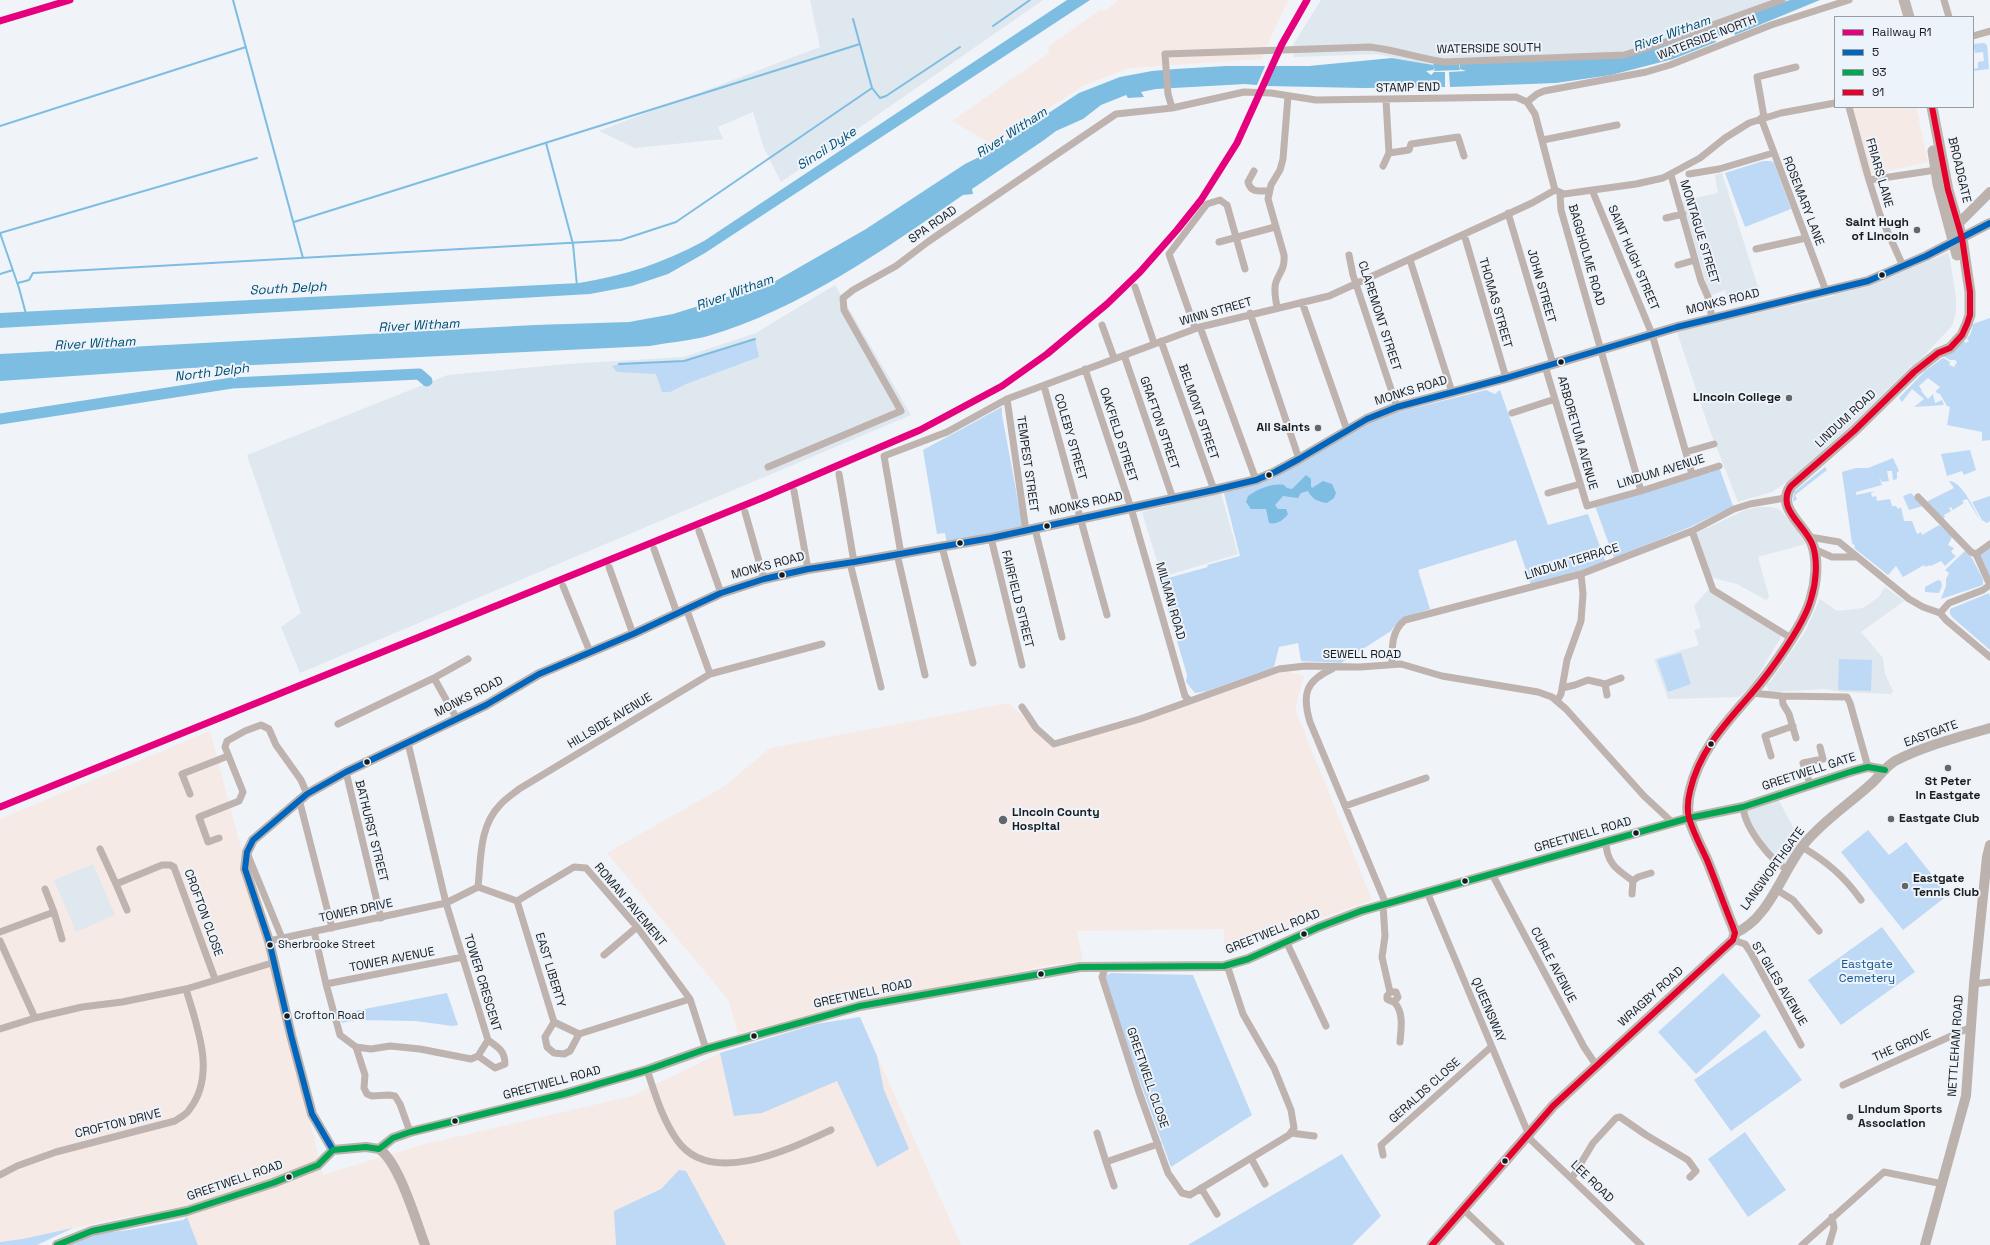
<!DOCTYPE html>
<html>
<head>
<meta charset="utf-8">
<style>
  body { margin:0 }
  #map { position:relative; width:1990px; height:1245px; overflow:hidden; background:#f0f3f7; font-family:"Space Grotesk",sans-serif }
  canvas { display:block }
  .legend { position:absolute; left:1834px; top:16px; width:140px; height:92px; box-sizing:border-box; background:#edf3fa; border:1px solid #989da2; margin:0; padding:5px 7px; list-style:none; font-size:12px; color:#191b1d }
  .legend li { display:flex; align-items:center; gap:8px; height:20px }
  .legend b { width:20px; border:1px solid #989da2 }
</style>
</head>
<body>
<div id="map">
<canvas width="1990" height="1245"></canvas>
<ul class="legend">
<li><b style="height:5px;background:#e5007d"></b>Railway R1</li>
<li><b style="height:5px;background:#0065bd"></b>5</li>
<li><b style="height:5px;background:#00a651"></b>93</li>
<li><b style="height:5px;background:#e4002b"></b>91</li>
</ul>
</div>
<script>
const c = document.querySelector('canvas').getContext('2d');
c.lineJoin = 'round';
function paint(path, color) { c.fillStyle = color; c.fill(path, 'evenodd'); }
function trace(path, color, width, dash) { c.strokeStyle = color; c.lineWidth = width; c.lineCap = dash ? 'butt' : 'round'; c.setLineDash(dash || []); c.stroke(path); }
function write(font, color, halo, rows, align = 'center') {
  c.font = font + ' "Space Grotesk",sans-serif'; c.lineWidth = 4; c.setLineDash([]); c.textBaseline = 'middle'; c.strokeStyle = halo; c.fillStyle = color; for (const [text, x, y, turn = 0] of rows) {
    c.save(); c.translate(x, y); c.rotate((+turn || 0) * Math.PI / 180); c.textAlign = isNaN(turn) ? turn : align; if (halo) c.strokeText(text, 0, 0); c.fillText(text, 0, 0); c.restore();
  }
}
paint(new Path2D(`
  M1119,0H1288L1261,59L1129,68L1084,85L993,145L952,121L1049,53L1048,47L1100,10L1105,11Z
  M1846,107H1916L1928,162L1862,176Z
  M210,731L270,958L323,1175L421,1145L632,1096L720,1053L816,1024L860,1017L961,1245H198L187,1217L179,1207L116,1219L22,1239L0,1242V819Z`), '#f6eae6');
paint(new Path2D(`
  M810,0H1043L781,182L764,148L753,112L718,127L723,139L635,148L599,131L820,47Z
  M1321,0H1790L1618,58L1430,65L1377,54L1294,57L1293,45Z
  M1722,173L1761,297L1729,305L1725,290L1710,296L1682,201L1718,193L1715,175Z
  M1948,253L1950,260L1956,297V312L1952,326L1913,367L1912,365L1847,429L1788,481L1772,492L1738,502L1709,428L1677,332L1740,315H1749L1834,296V294L1866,287Z
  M835,285L911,415L300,673L281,627L301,613L247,455L448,375L568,364L684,357L756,333Z
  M1221,493L1238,554L1162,577L1142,512Z
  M1759,507H1772L1780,510L1795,527L1805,544L1758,557L1769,597L1766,600L1737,584L1710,577L1695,534L1745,510Z
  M1885,587L1904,601L1861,632L1883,658L1885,674L1893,691L1891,694L1843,692L1825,689L1769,692L1766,684L1771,681L1805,632L1820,599L1837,611L1863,608L1879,597Z
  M1708,590H1713L1782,632L1780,639L1752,685L1739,697L1668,699L1654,659L1699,645L1694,630L1701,628L1694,606Z
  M1778,799L1802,844L1786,863H1784L1767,849L1753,827L1745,811Z
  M93,864L115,915L76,932L54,880Z`), '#dfe7ef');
paint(new Path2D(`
  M1286,671L1304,676L1295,709L1372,900L1224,953V929L1077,931L1083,961L1048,965L978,981L854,1002L738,1034L729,1001L607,853L725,786L770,748L1009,703L1056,748Z`), '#f5eae5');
paint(new Path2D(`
  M1984,43L1987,45L1989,69L1973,71V69L1978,68V62L1984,61L1983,52L1975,53L1973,44Z
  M1763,161H1771L1774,163L1791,209L1745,227L1725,173Z
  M1990,318V440L1982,441V432L1947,425L1950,407L1947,406L1940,394L1935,392L1940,387L1928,378L1919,386L1922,390L1921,391L1928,399L1933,394L1935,403L1942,400L1944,405L1914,407L1924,399L1912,389L1902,402L1899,398L1925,371L1943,358L1950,362L1949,365L1954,367L1957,362L1955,360H1950L1944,356L1964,341L1966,343L1969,341L1967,339L1971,333L1973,324Z
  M755,339L759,357L686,384L670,392H662L656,374L617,372L612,366L619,364L684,361Z
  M1486,390L1495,394L1500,390L1548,525L1588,514L1606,563L1531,585L1516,540L1418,570L1430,609C1415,614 1400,617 1391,631L1341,663L1301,661L1298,643L1279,647L1274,667L1207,691L1195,693L1186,682L1187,675L1159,579L1164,574L1168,578L1208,567L1207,565L1240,556L1224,493L1274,477L1363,425L1394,413Z
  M1002,407V415L1023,528L947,543L945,533L937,534L923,450Z
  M1970,450L1976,470L1964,475L1962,471L1947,476L1941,454Z
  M1893,458L1899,471L1897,472V479L1893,480L1892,471H1887L1889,481L1882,482L1879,477L1882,485L1856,492V495L1875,491L1871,493L1872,497L1876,496L1877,501L1890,499L1892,506H1896L1898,509L1901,507L1904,521H1912L1917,534L1921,532L1922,535L1939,525L1953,535L1948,545L1954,548L1951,552L1956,556L1945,566L1941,561L1931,566L1930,565L1925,567L1924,565L1903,577L1896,566L1888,575L1854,548L1855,546L1852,543L1842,472L1856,468H1868Z
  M1719,467L1733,506L1690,527L1614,558L1595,506Z
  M1825,467L1827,470L1795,495L1797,499L1793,502L1794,492Z
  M1949,481C1963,481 1976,514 1983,525L1967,499L1962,501L1964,503L1953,510L1951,507L1949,508L1951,511L1944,515L1945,517L1943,519L1926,502L1954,488Z
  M1911,493L1923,506L1909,510L1903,496Z
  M1990,496V521L1987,523L1982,520L1972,502Z
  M1990,547V578L1979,555Z
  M1967,549L1983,579V585L1941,599L1946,586V579L1949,573L1945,570Z
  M1938,580L1941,581L1942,586L1939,593L1925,592V587Z
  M1989,593L1990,597V650L1953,618L1950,614V609Z
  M1681,653L1691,684L1668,692L1657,660Z
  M1839,659L1872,660L1871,691L1838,690Z
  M1868,830L1889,855L1906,842L1948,895L1903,930L1841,852Z
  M1882,927L1915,972L1841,1025L1808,980Z
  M1111,973L1193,975L1252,1115L1171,1167L1102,977Z
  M1723,973L1761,1016L1696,1074L1658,1032Z
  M447,993L458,1025L453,1026L415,1021L355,1020L342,1023L339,1014Z
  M860,1017L877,1056L884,1090L909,1149L877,1167L837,1081L762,1113L734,1116L720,1053L816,1024Z
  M1765,1030L1802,1080L1731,1131L1694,1080Z
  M1745,1132L1786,1190L1748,1217L1708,1159Z
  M1342,1154L1381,1216L1352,1245H1188Z
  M679,1170L686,1171L726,1245H616L614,1211L661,1189Z
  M187,1217L198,1245H67L102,1233L129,1230L183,1220Z
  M73,1228L37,1245H0V1242L22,1239Z`), '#bed9f6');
paint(new Path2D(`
  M1067,0H1090L705,253L668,274L632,286L590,294L0,328V313L579,283C623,276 664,263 704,241Z
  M1790,0H1820L1735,35L1734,32L1714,38L1716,42L1673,59L1611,75L1556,83L1450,87L1449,72L1466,71L1460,69V64L1618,58Z
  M1392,58L1433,65L1435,68L1433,70L1426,71L1431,75L1434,72H1445V87L1362,88L1268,86L1245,84L1156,89L1141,92L1144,97L1128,98L1126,95L1101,105L1083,119L1056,131L1044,140L972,189L973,194L963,195C882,251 802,308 708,336C690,341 669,342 650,346L191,368L0,381V354L535,325L629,322L673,314L772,283L866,229L965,164L995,149L1034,119L1047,114L1079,93L1120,77L1152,71L1175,69L1226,66H1309Z
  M1433,64H1459L1460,70L1434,71L1435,68Z
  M1306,475L1311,479V486L1312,488L1323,481L1332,484L1336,493L1334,498L1327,503C1318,502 1312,499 1308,491L1301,493L1298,498L1283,496L1275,505L1278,509H1286L1288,514C1284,520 1276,525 1269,523L1266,509H1251L1246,502L1248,496C1258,489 1272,483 1284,485L1287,488L1292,489Z`), '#7dbde2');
paint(new Path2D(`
  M1266,64H1275L1265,87H1256Z`), '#f0f3f7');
trace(new Path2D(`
  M233,0L303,258
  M853,19L872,88L880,98L886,96L960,47
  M993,26L1030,0
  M0,126L246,47
  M546,143L573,244L577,286
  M294,222L860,44
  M0,233L257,158
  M0,233L19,288L26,314
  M0,274L13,270
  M18,283L29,280L33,273L621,240L676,222L872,88
  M619,364L684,361L755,339`), '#7dbde2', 2);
trace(new Path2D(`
  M0,419L232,383L419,374L427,381`), '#7dbde2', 11);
trace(new Path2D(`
  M1944,0L1949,17
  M1973,36L1990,31
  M1527,102L1537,94L1544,91L1646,72L1670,65L1771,25L1849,0
  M1849,107L1869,180L1880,215L1903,266
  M1172,108L1168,94L1165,54L1370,47C1395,50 1419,58 1444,62L1624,55L1660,44L1782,0
  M1764,117L1757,77L1796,67
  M1761,118L1826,291
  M1543,140L1617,125
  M1389,153L1409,150L1411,144L1458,137L1464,156
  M1383,166L1389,153L1386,100
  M1254,171L1248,182C1251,193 1259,191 1269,191
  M1689,174L1719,169L1773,153
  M1671,175L1701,281L1708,297L1712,318
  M1869,180L1936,170
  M1592,190L1652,334L1692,474
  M1560,194L1561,210L1641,491
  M1508,213L1553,364
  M1666,218L1683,214
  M1464,234L1506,378
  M1219,242L1275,227
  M1756,249L1806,238
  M1349,255L1353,275L1397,407
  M1410,260L1452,392
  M1678,265L1695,260
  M1135,287L1154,343
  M1302,302L1347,430
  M1277,308C1276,299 1273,290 1276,282C1280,271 1285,269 1284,255L1268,199L1271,185L1280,170L1283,159L1288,96
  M1250,313L1299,459
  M1102,325L1114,358
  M1200,327L1256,480
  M1195,328L1169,254L1207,204L1220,200L1227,205L1245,269
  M1161,341L1214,490
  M1124,355L1173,499
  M1545,366L1587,506L1641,491L1719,466
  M1085,369L1131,508L1185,696L1189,700
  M1044,386L1107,615
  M1007,399L1026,531
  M1512,413L1555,399
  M1686,452L1714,444
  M768,467L901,411L844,310L843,298L853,290L896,266L929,241L1116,114L1172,108L1244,92L1271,93L1316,100L1516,97L1527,102L1535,114L1555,190L1564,194L1636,184L1663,178L1700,158L1725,138L1749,123L1781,113L1835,103
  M839,474L854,562
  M794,491L808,569
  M1548,493L1580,484
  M1918,497L1971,552L1976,554
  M745,512L764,579
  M1035,529L1062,637
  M699,531L721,593
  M1692,531L1713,590L1791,638
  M1810,537L1839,542L1909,599L1923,607L1940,613
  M991,538L1022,665
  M1990,544L1976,554L1990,585
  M942,547L973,663
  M654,549L677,613
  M1814,549L1832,557H1856
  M897,554L925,675
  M901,554L884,456L947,432L1007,399L1200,327L1329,296L1532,203L1555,190
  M850,563L881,687
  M609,567L633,634
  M563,586L590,652
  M686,608L710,674
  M1940,613L1946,620L1990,657
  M1940,613L1949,603L1983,590L1990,585
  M1392,664C1392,648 1391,631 1405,620L1581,574L1692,531L1734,509L1750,504L1785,498
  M1332,669C1305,681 1302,695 1310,722L1386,904
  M434,678L457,719
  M1605,684L1607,695
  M1562,688L1575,685L1588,680L1605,684L1621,678
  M1752,693L1782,696L1847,697L1850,703L1868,767
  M1782,696L1783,704L1789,714L1796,738
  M1557,701L1561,694L1567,660L1581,621L1583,594L1581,574
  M1022,707L1036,728L1054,744L1140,719L1279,669L1305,666L1360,667L1401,664L1442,676L1538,692L1552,697L1566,709L1644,796L1673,823
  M338,724L434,678L468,659
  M1771,756L1765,736L1793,726
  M346,772L381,918
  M1810,784L1803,763L1823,759L1820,747
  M190,794L182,774L228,756
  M299,799L332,928
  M1345,806L1426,778
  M1743,807C1745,828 1770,860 1788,870
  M219,838L208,842L199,817L239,801L243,792L225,747L227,741L245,731L261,725L269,729L276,745L301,780L307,794
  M1606,841C1606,863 1617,870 1633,881
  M1802,847C1826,861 1844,876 1861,900
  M100,849L116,884L162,865H170L174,867L215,979
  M247,853L282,938
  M1492,874L1584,1047L1596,1065
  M116,884L127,910
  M478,887C481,860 479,826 500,805C505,799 513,794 519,789L710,674L822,644
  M1777,890L1793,900L1819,931
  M1427,892L1531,1140L1641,1245
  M1632,894L1633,881L1638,877L1651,873
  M517,901L554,1022L579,1034L690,999
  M1383,905L1385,936L1382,957L1390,992H1396L1398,997L1394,1002
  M54,912L62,939
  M314,931L326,984L340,1035L356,1047L371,1049L390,1046L420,1049L471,1059L478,1056L488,1040L446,903L408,743
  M0,932L54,912L45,889
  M1733,940L1745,944L1751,953L1801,1045
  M0,941L35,1018
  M269,941L446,903L478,887L517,901L574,867L586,868L637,927L690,999L706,1049
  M1286,941L1326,1026
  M604,955L637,927
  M1106,966L1102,977L1139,1092L1168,1173L1182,1193L1190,1195L1289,1135L1294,1128L1291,1110L1274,1068L1243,1014L1227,965
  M326,984L463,957
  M1974,984L1990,982
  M1390,992L1387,996V999C1390,1001 1393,1001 1395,1003C1404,1013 1401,1030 1400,1042
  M554,1022L545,1037L547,1047L554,1053L564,1054L570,1051L579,1034
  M0,1029L35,1018L82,1007L122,1002L186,989L275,962
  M356,1047L365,1075L364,1088L367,1094L372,1096L389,1095L395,1096L400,1104L410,1132
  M478,1056L495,1068L505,1064C505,1051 498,1047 488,1040
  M647,1070C655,1093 662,1119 677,1140C710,1188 790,1149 831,1130
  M1843,1085L1971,1027
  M1097,1133L1106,1162
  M1291,1133L1314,1136
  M1383,1155L1381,1145L1491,1047
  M1251,1158L1265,1184
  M0,1175L17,1166L56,1152L175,1121C179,1118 186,1115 189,1110C217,1075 197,1027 186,989
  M1572,1178L1593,1143L1616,1118L1620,1117L1646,1135L1688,1160L1696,1171L1690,1177
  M1114,1186L1106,1162L1158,1144
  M1201,1188L1217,1214
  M1464,1210L1501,1245
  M1802,1245L1884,1172L1943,1184
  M1829,1245L1834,1228L1832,1217`), '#beb3ae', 7);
trace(new Path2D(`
  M1952,227L1959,223L1990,192
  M1735,933C1769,920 1783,869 1805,843C1823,821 1849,804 1871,784C1879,777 1885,767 1895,761C1924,746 1959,737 1990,728
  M379,1149C399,1162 416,1221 425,1245
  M333,1150L312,1114L291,1035L269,941L245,869L247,852L253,840L307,794L346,772L486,705L539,674L633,634L721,593L764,579L808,569L854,562L991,538L1214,490L1256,480L1275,472L1299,459L1367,419L1397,407L1506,378L1677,327L1868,281L1926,256L1990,223
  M57,1245L92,1231L187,1211L273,1183L318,1165L333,1150L366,1147L379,1149L393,1138L410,1132L564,1094L647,1070L706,1049L860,1006L1080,967L1224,966L1248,959L1319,927L1361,911L1689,818L1743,807L1853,771L1868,767L1885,770
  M1925,1245L1966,1096L1974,984L1987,857L1990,845`), '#bcb2ad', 10);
trace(new Path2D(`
  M1904,0L1909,17
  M1933,151L1938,184L1957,255
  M1432,1245L1553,1106L1733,940L1735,933L1733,927C1724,905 1716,882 1707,860C1701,847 1693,832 1689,818C1687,810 1688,799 1690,791C1699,751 1725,724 1752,693C1770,672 1804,625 1811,599C1816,583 1818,562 1813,546C1806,525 1775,509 1791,486L1854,431L1914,372L1938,353L1950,348L1962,335L1967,324L1970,315V292L1962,238L1948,190L1932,107`), '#beb5b1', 11);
trace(new Path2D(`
  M333,1150L312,1114L291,1035L269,941L245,869L247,852L253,840L307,794L346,772L486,705L539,674L633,634L721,593L764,579L808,569L854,562L991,538L1214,490L1256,480L1275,472L1299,459L1367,419L1397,407L1506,378L1677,327L1868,281L1926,256L1990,223`), '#0065bd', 6);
trace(new Path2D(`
  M57,1245L92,1231L187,1211L273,1183L318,1165L333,1150L366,1147L379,1149L393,1138L410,1132L564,1094L647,1070L706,1049L860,1006L1080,967L1224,966L1248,959L1319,927L1361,911L1689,818L1743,807L1853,771L1868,767L1885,770`), '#00a651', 6);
trace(new Path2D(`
  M1432,1245L1553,1106L1733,940L1735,933L1733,927C1724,905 1716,882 1707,860C1701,847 1693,832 1689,818C1687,810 1688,799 1690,791C1699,751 1725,724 1752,693C1770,672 1804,625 1811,599C1816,583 1818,562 1813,546C1806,525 1775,509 1791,486L1854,431L1914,372L1938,353L1950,348L1962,335L1967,324L1970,315V292L1962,238L1948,190L1932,107`), '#e4002b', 6);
trace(new Path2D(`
  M0,21L70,0
  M0,807L762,498L920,430L1002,386L1047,354L1107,304L1140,272L1177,230L1201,200L1237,143L1282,44L1307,0`), '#e5007d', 7);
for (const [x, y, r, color] of [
  [1917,230,4,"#646769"],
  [1882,275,3.5,"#191b1d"],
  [1561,362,3.5,"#191b1d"],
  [1789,398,4,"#646769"],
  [1318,428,4,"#646769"],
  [1269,475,3.5,"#191b1d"],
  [1047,526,3.5,"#191b1d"],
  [960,543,3.5,"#191b1d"],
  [782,575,3.5,"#191b1d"],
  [1711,744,3.5,"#191b1d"],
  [367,762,3.5,"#191b1d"],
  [1948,768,4,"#646769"],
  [1891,819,4,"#646769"],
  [1003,820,5,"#646769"],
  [1636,833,3.5,"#191b1d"],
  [1465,881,3.5,"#191b1d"],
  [1905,886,4,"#646769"],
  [1304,934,3.5,"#191b1d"],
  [270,945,3.5,"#191b1d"],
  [1041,974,3.5,"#191b1d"],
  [287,1016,3.5,"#191b1d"],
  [754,1036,3.5,"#191b1d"],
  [1850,1117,4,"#646769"],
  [455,1121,3.5,"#191b1d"],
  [1505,1161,3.5,"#191b1d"],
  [289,1177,3.5,"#191b1d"]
]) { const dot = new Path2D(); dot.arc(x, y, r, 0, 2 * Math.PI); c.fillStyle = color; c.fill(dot); trace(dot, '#edf3fa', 1.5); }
write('11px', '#191b1d', '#edf3fa', [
  ["Sherbrooke Street",278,945],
  ["Crofton Road",294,1016]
], 'left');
write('12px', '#191b1d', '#edf3fa', [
  ["WATERSIDE NORTH",1707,38,-21],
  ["WATERSIDE SOUTH",1489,49,-1],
  ["STAMP END",1408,88,-1],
  ["BROADGATE",1959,170,77],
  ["FRIARS LANE",1879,173,74],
  ["ROSEMARY LANE",1803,201,69],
  ["SPA ROAD",933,225,-35],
  ["MONTAGUE STREET",1699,232,73],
  ["BAGGHOLME ROAD",1586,255,74],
  ["SAINT HUGH STREET",1633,258,67],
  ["JOHN STREET",1541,286,74],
  ["MONKS ROAD",1723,302,-14],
  ["THOMAS STREET",1495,303,74],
  ["WINN STREET",1216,312,-16],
  ["CLAREMONT STREET",1379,316,72],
  ["MONKS ROAD",1411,391,-17],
  ["BELMONT STREET",1198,412,71],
  ["LINDUM ROAD",1846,419,-43],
  ["GRAFTON STREET",1159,423,71],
  ["ARBORETUM AVENUE",1577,433,74],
  ["OAKFIELD STREET",1118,435,72],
  ["COLEBY STREET",1070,437,74],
  ["TEMPEST STREET",1027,464,82],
  ["LINDUM AVENUE",1661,472,-17],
  ["MONKS ROAD",1086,504,-12],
  ["LINDUM TERRACE",1572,562,-17],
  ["MONKS ROAD",768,566,-15],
  ["FAIRFIELD STREET",1017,599,76],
  ["MILMAN ROAD",1170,601,74],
  ["SEWELL ROAD",1362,655],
  ["MONKS ROAD",469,697,-27],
  ["HILLSIDE AVENUE",610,721,-31],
  ["EASTGATE",1931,734,-20],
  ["GREETWELL GATE",1809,772,-18],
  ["BATHURST STREET",371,831,76],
  ["GREETWELL ROAD",1583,835,-16],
  ["LANGWORTHGATE",1773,869,-54],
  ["ROMAN PAVEMENT",630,905,50],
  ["TOWER DRIVE",356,911,-12],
  ["CROFTON CLOSE",203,913,70],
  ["GREETWELL ROAD",1273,932,-22],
  ["TOWER AVENUE",392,960,-11],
  ["CURLE AVENUE",1553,965,62],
  ["EAST LIBERTY",550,970,73],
  ["TOWER CRESCENT",482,983,73],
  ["ST GILES AVENUE",1779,984,59],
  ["GREETWELL ROAD",863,994,-12],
  ["WRAGBY ROAD",1651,997,-42],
  ["QUEENSWAY",1488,1010,67],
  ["THE GROVE",1902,1046,-24],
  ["NETTLEHAM ROAD",1956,1046,-86],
  ["GREETWELL CLOSE",1147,1078,71],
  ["GREETWELL ROAD",552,1083,-15],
  ["GERALDS CLOSE",1425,1091,-42],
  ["CROFTON DRIVE",118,1124,-14],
  ["GREETWELL ROAD",235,1181,-19],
  ["LEE ROAD",1592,1182,44]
]);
write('bold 12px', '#191b1d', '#edf3fa', [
  ["Saint Hugh",1909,223,"right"],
  ["of Lincoln",1909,237,"right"],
  ["Lincoln College",1781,398,"right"],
  ["All Saints",1310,428,"right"],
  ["St Peter",1948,782,"center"],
  ["in Eastgate",1948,796,"center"],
  ["Lincoln County",1012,813],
  ["Hospital",1012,827],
  ["Eastgate Club",1899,819],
  ["Eastgate",1913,879],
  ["Tennis Club",1913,893],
  ["Lindum Sports",1858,1110],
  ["Association",1858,1124]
], 'left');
write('12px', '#135791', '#edf3fa', [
  ["Eastgate",1867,965],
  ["Cemetery",1867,979]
]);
write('italic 13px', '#004c6e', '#edf3fa', [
  ["River Witham",1672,34,-20],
  ["River Witham",1012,133,-33],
  ["Sincil Dyke",827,149,-33],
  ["South Delph",288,289,-3],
  ["River Witham",735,293,-20],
  ["River Witham",419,326,-3],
  ["River Witham",95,344,-3],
  ["North Delph",212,373,-7]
]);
</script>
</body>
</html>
